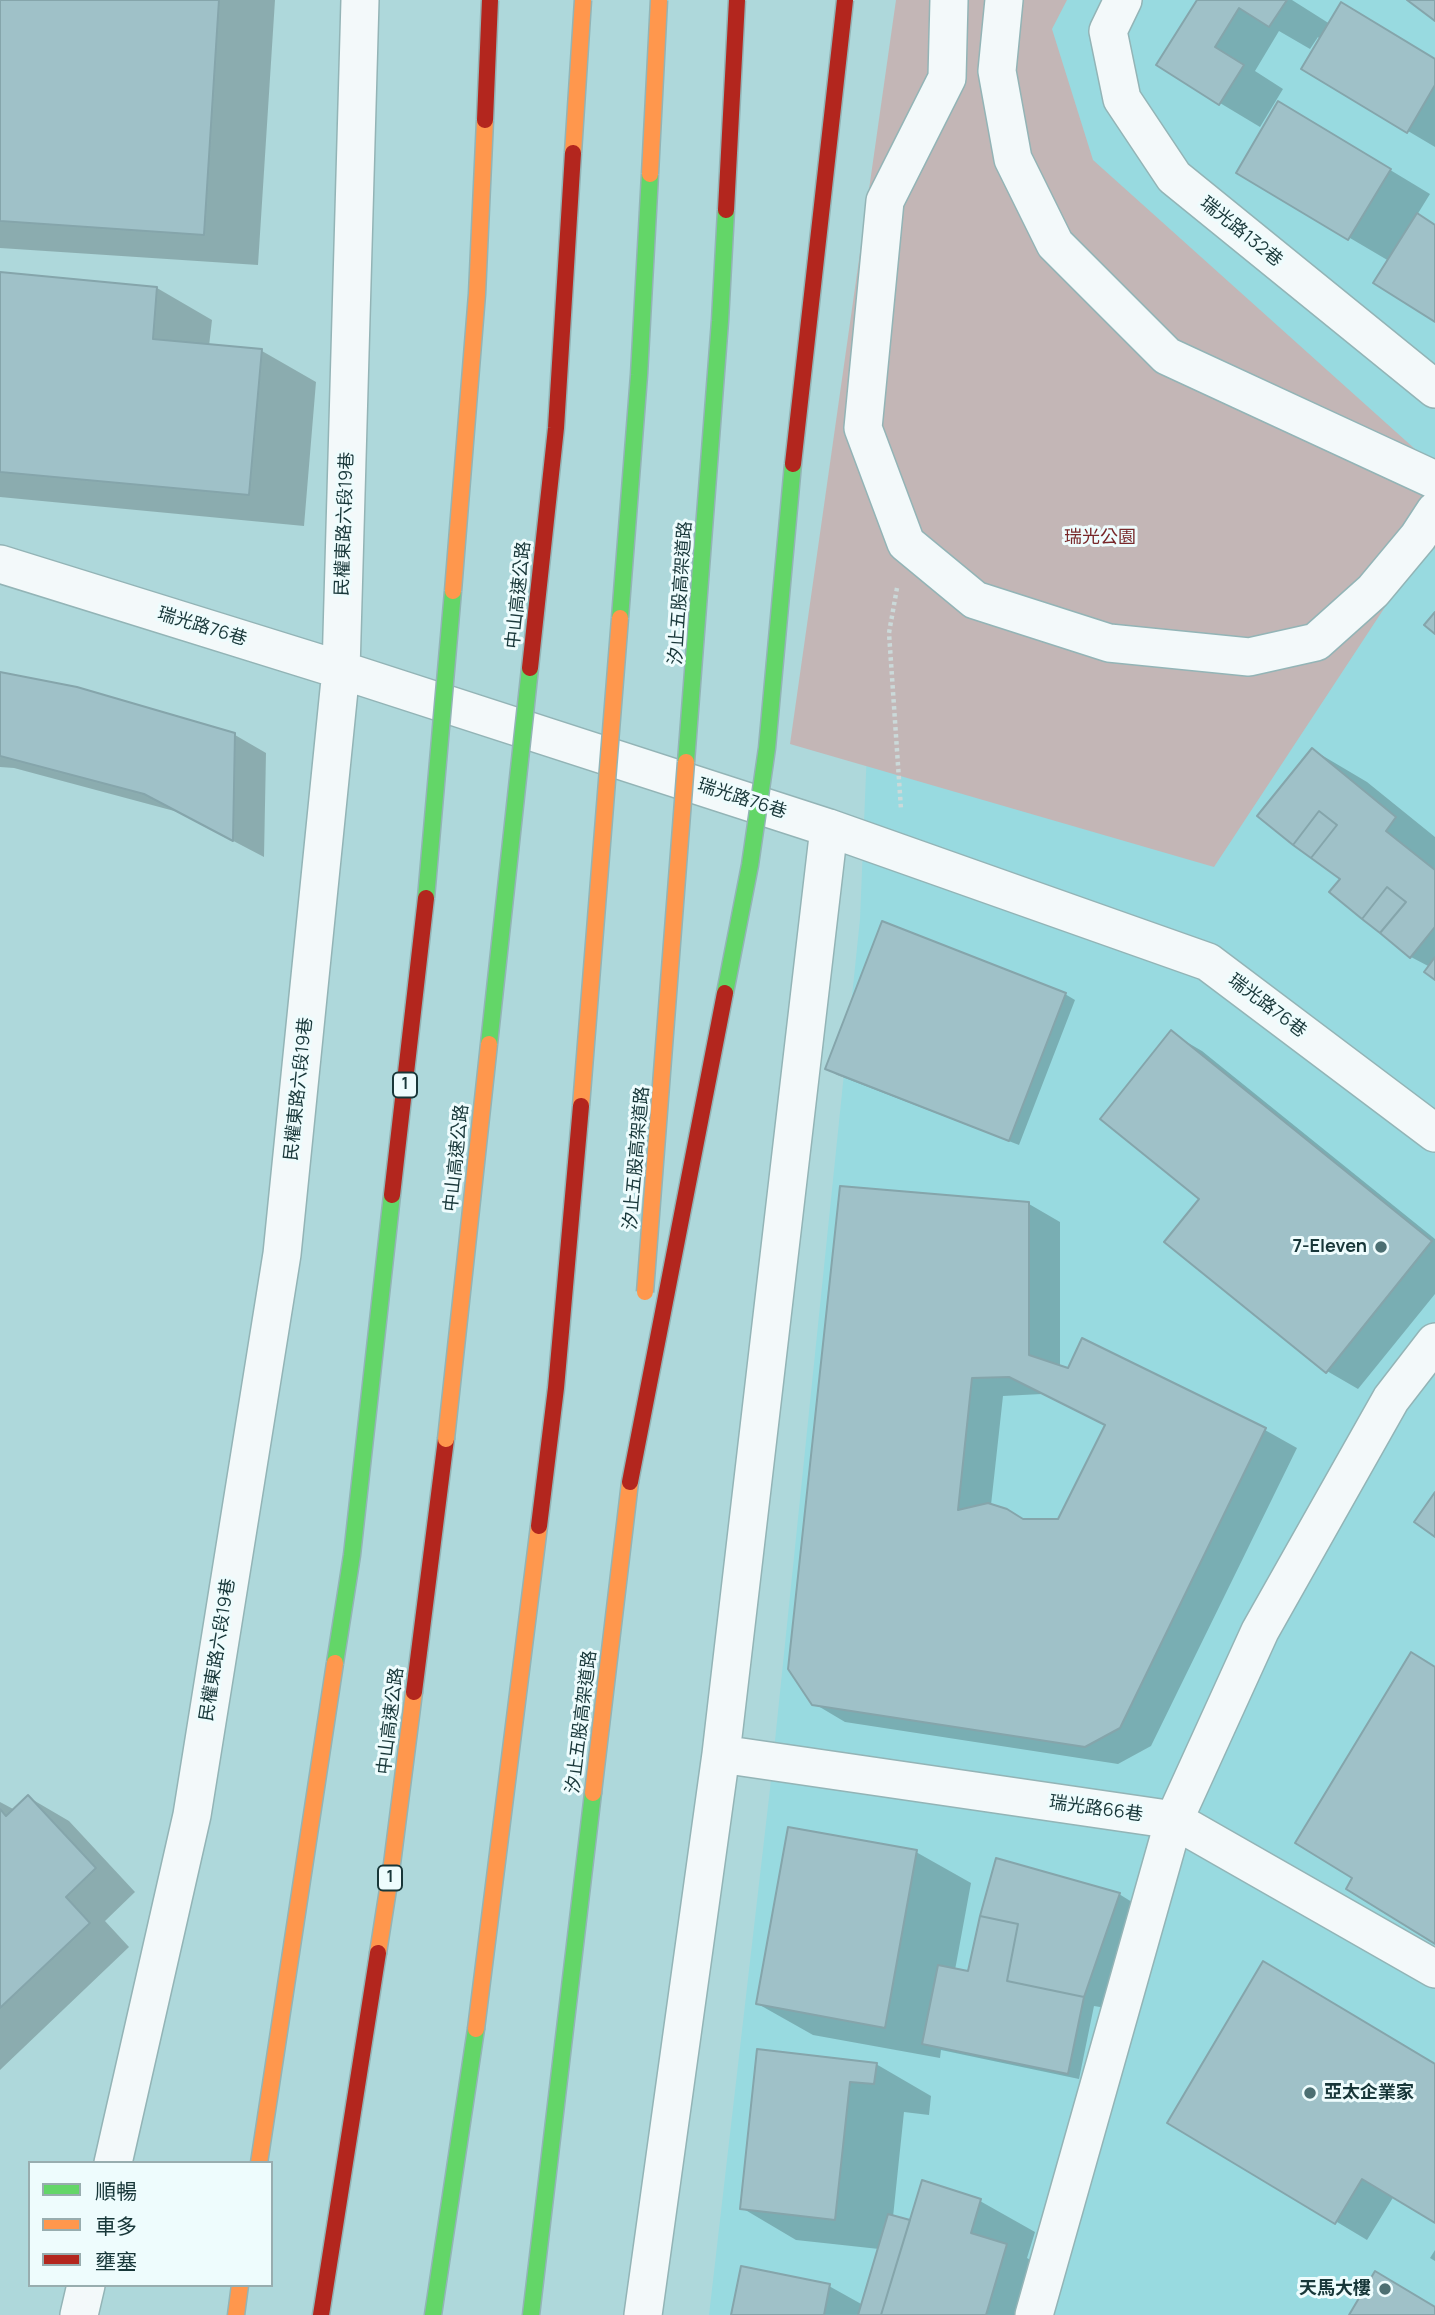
<!DOCTYPE html>
<html>
<head>
<meta charset="utf-8">
<style>
  body { margin:0 }
  #map { position:relative; width:1435px; height:2315px; overflow:hidden; background:#aed8db; font-family:Manrope,"Noto Sans TC",sans-serif }
  canvas { display:block }
  .legend { position:absolute; left:28px; top:2161px; width:245px; height:126px; box-sizing:border-box; background:#eefcfd; border:2px solid #98adaf; margin:0; padding:9px 12px; list-style:none; font-size:21px; color:#183739 }
  .legend li { display:flex; align-items:center; gap:14px; height:35px }
  .legend b { width:35px; border:2px solid #98adaf }
</style>
</head>
<body>
<div id="map">
<canvas width="1435" height="2315"></canvas>
<ul class="legend">
<li><b style="height:9px;background:#63d668"></b>順暢</li>
<li><b style="height:9px;background:#ff974d"></b>車多</li>
<li><b style="height:9px;background:#b3261e"></b>壅塞</li>
</ul>
</div>
<script>
const c = document.querySelector('canvas').getContext('2d');
c.lineJoin = 'round';
function paint(path, color) { c.fillStyle = color; c.fill(path, 'evenodd'); }
function trace(path, color, width, dash) { c.strokeStyle = color; c.lineWidth = width; c.lineCap = dash ? 'butt' : 'round'; c.setLineDash(dash || []); c.stroke(path); }
function write(font, color, halo, rows, align = 'center') {
  c.font = font + ' Manrope,"Noto Sans TC",sans-serif'; c.lineWidth = 6; c.setLineDash([]); c.textBaseline = 'middle'; c.strokeStyle = halo; c.fillStyle = color; for (const [text, x, y, turn = 0] of rows) {
    c.save(); c.translate(x, y); c.rotate((+turn || 0) * Math.PI / 180); c.textAlign = isNaN(turn) ? turn : align; if (halo) c.strokeText(text, 0, 0); c.fillText(text, 0, 0); c.restore();
  }
}
paint(new Path2D(`
  M898,0H1435V2315H709L770,1789L860,919Z`), '#98dae0');
paint(new Path2D(`
  M896,0H1067L1052,29L1093,160L1435,467V531L1214,867L790,744Z`), '#c3b6b6');
paint(new Path2D(`
  M0,0H275L258,265L0,248Z
  M1199,0H1292L1330,24L1435,60V147L1408,131L1318,37L1310,49L1279,31L1255,71L1283,89L1260,127L1220,103Z
  M1319,127L1430,194L1417,215L1435,226V320L1389,261L1238,172Z
  M0,274L157,288L212,320L209,346L262,351L316,382L304,526L0,497Z
  M0,674L235,735L266,753L264,857L178,812L14,768L0,767Z
  M1313,750L1367,782L1435,837V978L1430,967L1411,957L1332,892L1342,879Z
  M1065,994L1075,1000L1019,1145L837,1075L827,1069Z
  M1171,1033L1202,1051L1435,1239V1294L1358,1389L1327,1371L1201,1199Z
  M1029,1204L1060,1222V1367L1069,1371L1082,1341L1265,1430L1297,1448L1151,1746L1118,1764L845,1722L813,1703ZM1042,1394L1106,1426L1059,1520L1023,1521L991,1505L1003,1396Z
  M28,1797L69,1821L135,1892L105,1921L129,1947L0,2070V1802L15,1810Z
  M916,1852L971,1883L955,1970L970,1973L1119,1894L1140,1907L1106,2008L1094,2006L1079,2079L941,2050L940,2058L813,2035L758,2004Z
  M759,2051L876,2064L931,2096L929,2115L904,2112L893,2217L911,2222L980,2201L1035,2232L1027,2258L1061,2278L1050,2315H733L829,2286L863,2305L879,2249L796,2240L742,2208Z
  M1435,2065V2221L1394,2196L1367,2240L1170,2122Z
  M1435,2250V2261L1430,2258Z`), '#0003');
const building = new Path2D(`
  M0,0H219L204,235L0,221Z
  M1197,0H1287L1269,27L1239,8L1215,47L1244,65L1219,105L1156,65Z
  M1407,0H1435V21Z
  M1341,2L1435,59V85L1407,133L1301,69Z
  M1278,101L1391,169L1348,240L1236,173Z
  M1417,213L1435,225V322L1373,283Z
  M0,272L157,287L153,339L262,349L249,495L0,472Z
  M1435,612V634L1424,625Z
  M0,672L77,687L235,733L233,841L144,794L0,756Z
  M1312,748L1396,817L1386,831L1435,870V927L1410,958L1380,933L1406,902L1387,887L1362,919L1329,892L1340,879L1311,858L1337,825L1319,811L1293,845L1257,816Z
  M1319,811L1337,825L1311,858L1293,845Z
  M1387,887L1406,902L1380,933L1362,919Z
  M882,921L1066,993L1009,1141L825,1069Z
  M1435,957V980L1424,972Z
  M1171,1030L1432,1241L1326,1373L1164,1242L1199,1199L1100,1119Z
  M840,1186L1029,1202V1355L1068,1368L1082,1338L1266,1428L1120,1728L1085,1747L812,1705L788,1669ZM1009,1377L1105,1425L1058,1519H1023L1007,1509L988,1503L958,1510L972,1378Z
  M1435,1492V1537L1414,1522Z
  M1411,1652L1435,1667V1944L1346,1889L1352,1878L1295,1843Z
  M28,1795L96,1868L66,1897L90,1923L0,2008V1809L6,1816Z
  M788,1827L917,1850L885,2028L756,2004Z
  M996,1858L1120,1893L1084,1997L1007,1981L1018,1924L980,1916Z
  M980,1916L1018,1924L1007,1981L1084,1997L1068,2074L922,2044L938,1965L968,1971Z
  M1263,1961L1435,2064V2223L1362,2179L1335,2224L1167,2123Z
  M757,2049L877,2063L874,2084L850,2082L835,2220L740,2209Z
  M922,2180L981,2199L971,2233L1007,2244L986,2315H881Z
  M888,2214L910,2220L881,2315H858Z
  M741,2266L830,2284L824,2315H731Z
  M1375,2271L1435,2307V2315H1349Z`);
paint(building, '#9fc1c8');
trace(building, '#85a5ab', 2);
const street = new Path2D(`
  M949,0L947,78L885,201L863,428L906,543L975,600L1109,643L1249,657L1316,642L1373,591L1418,537L1435,511
  M1004,0L997,71L1013,159L1055,244L1167,356L1435,480
  M1123,0L1108,31L1122,99L1174,177L1435,389
  M0,564L341,670L829,828L1208,962L1435,1133
  M721,1754L1174,1820L1435,1969
  M113,2163L192,1815L282,1254L341,670L360,0
  M79,2315L86,2285
  M643,2315L721,1754L829,828
  M1034,2315L1174,1820L1260,1631L1391,1399L1435,1342`);
const fast = new Path2D(`
  M433,2315L476,2029
  M531,2315L593,1793`);
const slow = new Path2D(`
  M593,1793L630,1482
  M378,1953L392,1864L414,1692
  M236,2315L240,2285`);
const jam = new Path2D(`
  M414,1692L446,1439
  M321,2315L378,1953`);
trace(street, '#93b4b6', 40);
trace(fast, '#93b4b6', 19);
trace(slow, '#93b4b6', 19);
trace(jam, '#93b4b6', 19);
trace(new Path2D(`
  M897,588L889,633L901,809`), '#cbd9d9', 4.5, [3.5, 3.5]);
trace(street, '#f3f9fa', 37);
trace(fast, '#63d668', 16);
trace(slow, '#ff974d', 16);
trace(jam, '#b3261e', 16);
const fastBridge = new Path2D(`
  M620,618L639,375L650,174
  M686,762L720,321L726,210
  M426,898L453,591
  M725,993L750,865L767,748L793,464
  M489,1044L530,668
  M335,1663L352,1555L392,1195`);
const slowBridge = new Path2D(`
  M573,153L583,0
  M650,174L659,0
  M453,591L477,294L485,120
  M581,1106L620,618
  M645,1292L686,762
  M446,1439L489,1044
  M476,2029L539,1526
  M259,2163L335,1663`);
const jamBridge = new Path2D(`
  M485,120L490,0
  M726,210L737,0
  M793,464L845,0
  M530,668L556,428L573,153
  M392,1195L426,898
  M630,1482L725,993
  M539,1526L556,1388L581,1106`);
trace(fastBridge, '#93b4b6', 19, []);
trace(slowBridge, '#93b4b6', 19, []);
trace(jamBridge, '#93b4b6', 19, []);
trace(fastBridge, '#63d668', 16);
trace(slowBridge, '#ff974d', 16);
trace(jamBridge, '#b3261e', 16);
for (const [x, y, r, color] of [
  [1381,1247,7,"#4c6f72"],
  [1310,2093,7,"#4c6f72"],
  [1385,2289,7,"#4c6f72"]
]) { const dot = new Path2D(); dot.arc(x, y, r, 0, 2 * Math.PI); c.fillStyle = color; c.fill(dot); trace(dot, '#eefcfd', 2.5); }
for (const [x, y, w] of [
  [405,1085,24],
  [390,1878,24]
]) { const box = new Path2D(); box.roundRect(x - w / 2, y - 12.5, w, 25, 5); c.fillStyle = '#eefcfd'; c.fill(box); trace(box, '#183739', 2); }
write('bold 16px', '#183739', null, [
  ["1",405,1085],
  ["1",390,1878]
]);
write('18px', '#183739', '#eefcfd', [
  ["瑞光路132巷",1241,232,39],
  ["民權東路六段19巷",345,524,-88],
  ["汐止五股高架道路",681,593,-86],
  ["中山高速公路",519,595,-84],
  ["瑞光路76巷",202,627,17],
  ["瑞光路76巷",742,799,18],
  ["瑞光路76巷",1267,1006,37],
  ["民權東路六段19巷",299,1089,-84],
  ["中山高速公路",457,1158,-84],
  ["汐止五股高架道路",637,1158,-85],
  ["民權東路六段19巷",218,1650,-81],
  ["中山高速公路",391,1721,-83],
  ["汐止五股高架道路",582,1722,-83],
  ["瑞光路66巷",1096,1809,8]
]);
write('18px', '#782729', '#eefcfd', [
  ["瑞光公園",1100,538]
]);
write('bold 18px', '#183739', '#eefcfd', [
  ["7-Eleven",1367,1247],
  ["亞太企業家",1324,2093,"left"],
  ["天馬大樓",1371,2289]
], 'right');
</script>
</body>
</html>
